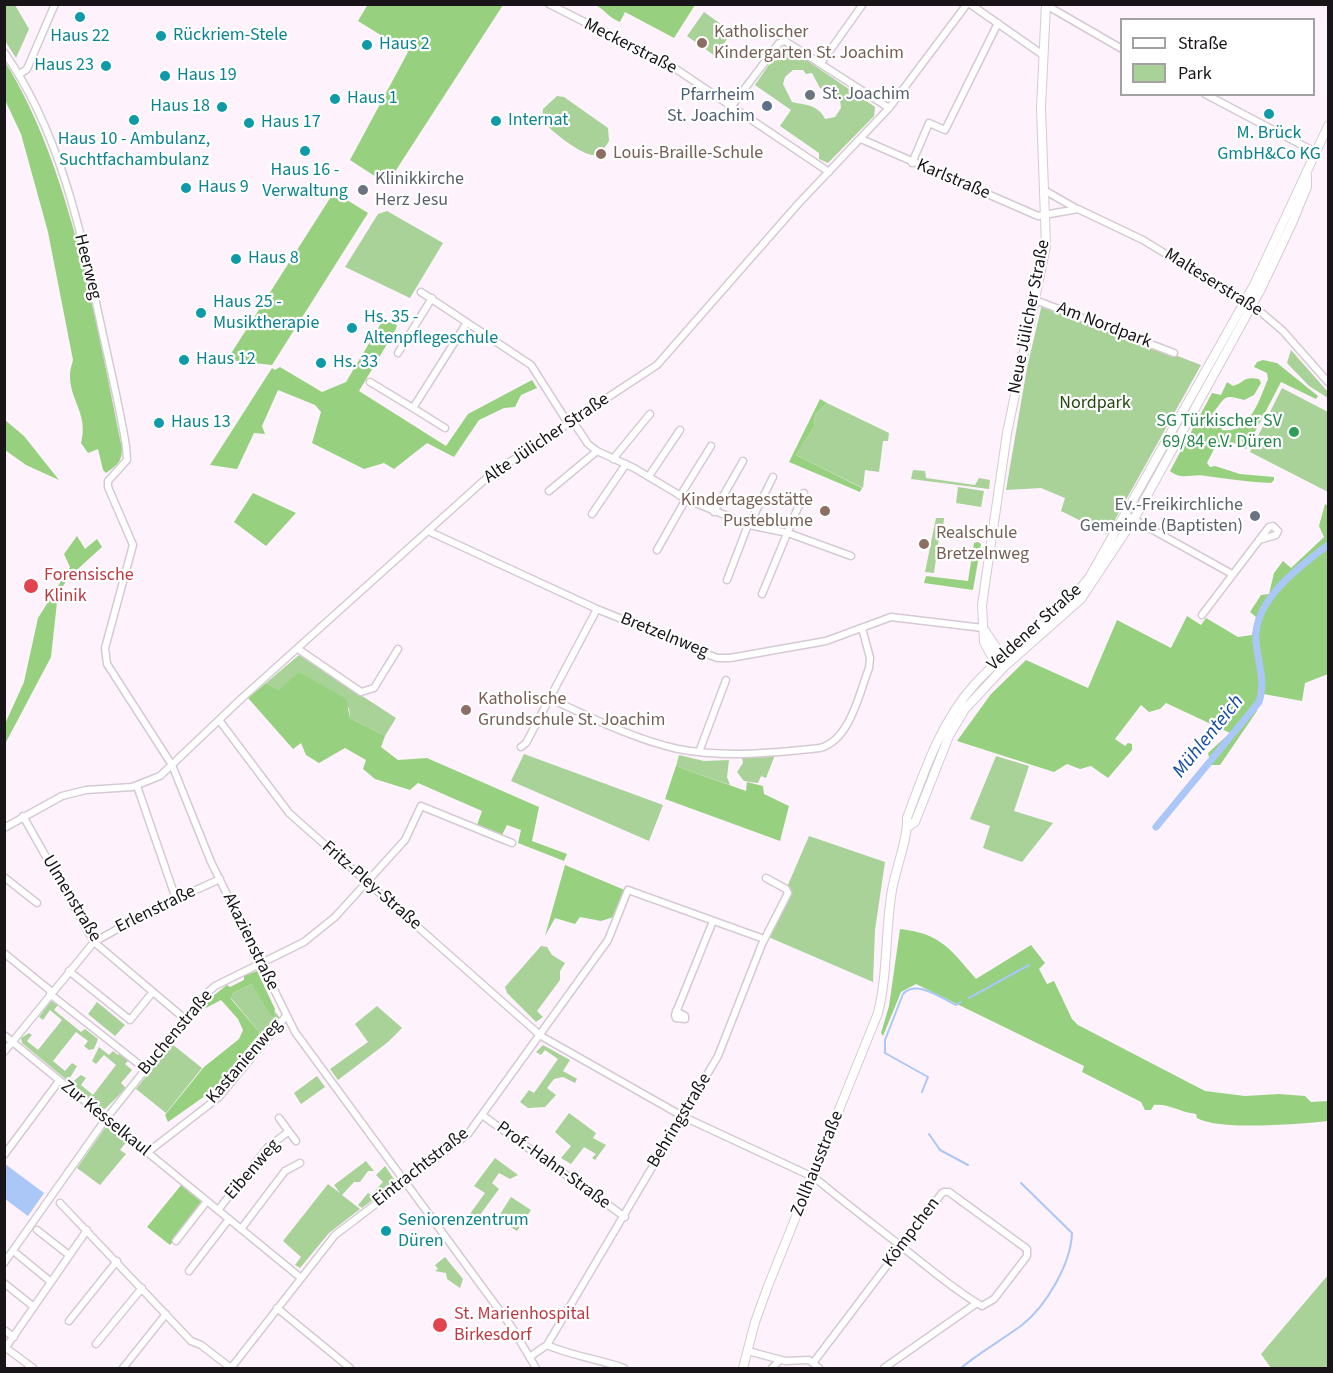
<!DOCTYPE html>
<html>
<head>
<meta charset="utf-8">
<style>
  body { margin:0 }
  #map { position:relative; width:1333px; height:1373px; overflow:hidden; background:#fef2fc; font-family:"Source Sans 3",sans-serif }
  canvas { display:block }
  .frame { position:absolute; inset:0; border:6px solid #181418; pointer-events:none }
  .legend { position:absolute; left:1120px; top:18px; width:195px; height:78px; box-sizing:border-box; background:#fff; border:2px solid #a3a1a3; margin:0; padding:8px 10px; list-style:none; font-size:18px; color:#181418 }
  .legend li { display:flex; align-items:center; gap:12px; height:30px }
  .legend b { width:30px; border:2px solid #a3a1a3 }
</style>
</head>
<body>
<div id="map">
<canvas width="1333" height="1373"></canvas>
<div class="frame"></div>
<ul class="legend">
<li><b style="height:8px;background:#fff"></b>Straße</li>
<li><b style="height:16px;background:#a8d298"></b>Park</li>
</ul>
</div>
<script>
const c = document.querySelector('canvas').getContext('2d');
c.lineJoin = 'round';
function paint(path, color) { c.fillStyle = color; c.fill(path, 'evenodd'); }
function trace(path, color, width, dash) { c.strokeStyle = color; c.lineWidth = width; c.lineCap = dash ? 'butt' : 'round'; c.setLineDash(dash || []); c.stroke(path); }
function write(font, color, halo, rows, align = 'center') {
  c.font = font + ' "Source Sans 3",sans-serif'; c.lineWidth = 4.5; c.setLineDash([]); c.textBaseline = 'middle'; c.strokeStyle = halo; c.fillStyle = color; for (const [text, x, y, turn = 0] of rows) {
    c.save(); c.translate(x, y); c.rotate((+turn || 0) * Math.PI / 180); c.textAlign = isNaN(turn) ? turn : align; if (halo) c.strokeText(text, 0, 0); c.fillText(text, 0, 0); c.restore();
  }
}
paint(new Path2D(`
  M4,5H15L29,29L16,58L5,41Z
  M704,12L732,32L715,56L687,36Z
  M786,46L875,107L874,116L828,163L819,159V153L780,126L791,110L755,85L779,50ZM793,70H803L806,74L812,73L820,88L840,100L841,108L835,117L825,119C818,104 804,105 792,102L783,84L785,77Z
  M557,96L564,97L608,128L609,141C605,147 602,153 595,155C584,157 552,132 545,123L542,118L543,109Z
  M387,211L443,243L410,298L345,267L378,214Z
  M1042,304L1201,365L1107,534L1061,511L1065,498L1041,488L1006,490L1027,368Z
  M1291,350L1328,392V398L1309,386L1287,363Z
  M1282,388L1328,412V492L1250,452Z
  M827,403L889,433L888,441H883L879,472L865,470L863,488L796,455L814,427L815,415Z
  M913,470L925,471L926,478L975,485L979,478L990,480L989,489L911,479Z
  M958,487L984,491L981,507L956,503Z
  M936,518H944L943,529L940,531L934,573L925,572Z
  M299,655L396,718L385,736L350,718L349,708L279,690L266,683Z
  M524,754L663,805L649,841L511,781Z
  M679,755L704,761L729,760L727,777L730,785L676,766Z
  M775,755L766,778L761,776L758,783L744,781L737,772L743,763L742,757Z
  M996,756L1029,766L1014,811L1053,823L1022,862L983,848L990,826L970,819Z
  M809,836L885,862L875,930L873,982L766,936Z
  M541,946L547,947L552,955L565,963L560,971V980L537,1011L543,1017L536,1022L507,993L505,987Z
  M252,984L280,1018L271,1029L267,1026L261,1034L231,998L233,993Z
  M51,1001L58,1005L54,1010L81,1032L85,1029L98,1039L94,1049L89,1050L84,1046L88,1041L76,1032L53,1061L65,1071L72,1063L77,1066L68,1081L22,1043L21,1038L29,1033L32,1035L27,1041L38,1050L62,1020L50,1010L43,1020L39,1017Z
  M97,1002L125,1025L115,1036L88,1014Z
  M377,1006L402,1028L388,1042L338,1080L330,1069L368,1042L355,1024Z
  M172,1044L202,1068L166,1113L136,1089Z
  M543,1045L570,1060L563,1071L577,1079L575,1083L563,1077L554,1079L547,1088L556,1095L545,1107L528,1108L520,1102L529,1090L534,1093L558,1059L545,1050L541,1055L536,1052Z
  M99,1047L109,1055L113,1051L118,1055L120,1053L136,1065L128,1061L125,1064L132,1070L121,1083L126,1088L105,1109H101L71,1083L81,1075L86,1078L81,1085L93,1095L116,1065L104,1055L96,1064L92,1061Z
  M317,1076L325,1087L301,1104L294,1093Z
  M569,1113L596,1133L593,1138L606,1145L595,1160L592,1158L596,1154L584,1147L571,1164L561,1158L571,1146L555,1132Z
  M109,1127L127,1141L120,1150L126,1154L100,1185L77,1168L105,1128Z
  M495,1158L518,1175L510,1179L499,1173L492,1183L499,1189L474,1223L467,1218L485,1193L474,1186Z
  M366,1161L374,1171H368L360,1182H354L342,1195L360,1209L329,1233L300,1268L295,1265L301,1257L283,1241L328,1184L340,1193L334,1185Z
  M385,1166L396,1182L362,1208L358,1205L368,1193L371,1195L383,1182L376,1175Z
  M511,1197L531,1210L517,1231L497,1219Z
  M445,1257L463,1279L460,1288L447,1279L446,1273L435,1271L438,1269L435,1265Z
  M1328,1275V1368H1271L1261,1354Z`), '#a8d298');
paint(new Path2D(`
  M368,4L503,5L387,184L350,160L408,52L358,21Z
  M595,5H695L674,38L625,12L620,22C607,17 605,9 595,5Z
  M5,62C71,167 97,327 122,448C122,462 117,465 106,473L103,470L98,449L88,453L81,443C89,414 69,400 70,374C70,369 72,365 73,360L48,232L21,134L5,100Z
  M334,192L368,213L272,365L236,361L232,352Z
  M383,320L397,325L396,329L359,391L446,446L468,414L532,380L537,388L521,395L515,407L504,408L479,420L454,457L427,443L394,469L384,463L364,469L312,443L321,412L315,405L278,390L262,426L265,434L254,433L237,469L210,465L272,368L275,370L280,367L322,392L346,382Z
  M1263,360L1277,363L1318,396L1316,399L1281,382L1246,449L1232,442L1222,448L1215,447L1207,463L1210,467L1215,466L1240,474L1274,477V480L1271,483C1249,482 1228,479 1206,476C1193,473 1182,481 1170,471L1212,393L1221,395L1227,382L1233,386C1246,382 1242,376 1259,379L1261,383L1254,395L1244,400C1222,394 1227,396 1212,414L1218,417L1222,430C1250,434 1259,400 1268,379L1267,373L1254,367L1257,362Z
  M820,399L827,403L815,415L814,427L796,455L862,488L860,492L789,462Z
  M5,420L24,436L59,480L26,465L5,450Z
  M253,493L296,513L266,546L234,522Z
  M1325,504L1328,506V674L1305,683L1302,701L1258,693L1257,711L1220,765H1211L1208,753L1230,733L1166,703L1160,709L1149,712L1141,705L1115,739L1125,746L1128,743L1132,744V750L1108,778L1091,766L1080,769L1067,764L1054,772L957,741L991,694L1026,660L1088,688L1117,620L1171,648L1187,616L1201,625L1206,618L1238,637L1252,635L1256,617L1250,612L1261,595L1269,594L1274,573L1283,561L1291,568L1324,537L1319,526Z
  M77,536L85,549L97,539L102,547L70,576L58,593L51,657L5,744V724L24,682L38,618L70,567L64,554Z
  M978,542L981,544L973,590L924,583L926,576L968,581L974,543Z
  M299,672L346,699L350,718L385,736L381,747L398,760L427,758L539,807L532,841L567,854L564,861L518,843L521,830L507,825L502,835L477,825L482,811L418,783L410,790L375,779L363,769L366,760L345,748L319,763L306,755L301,743L293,749L248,698L266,683L279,690Z
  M676,766L746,791L747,782L763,786L764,794L789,806L780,841L665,799Z
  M565,865L627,891L620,915L601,921L580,917L575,924L555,918L545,936Z
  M900,929C941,933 952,951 976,979L1031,945L1045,963L1039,969L1047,984L1054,981L1072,1019L1078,1025L1205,1091L1245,1096L1279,1094L1305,1096L1311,1102L1328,1101V1121C1301,1124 1219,1131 1197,1118L1196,1114C1183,1113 1167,1103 1154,1105L1151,1110H1145L1141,1102L1082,1072L1084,1066L916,984L901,992L883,1036L881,1033L889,1006Z
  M257,971L275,1009L273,1017L270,1014L252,984L233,993L231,999L260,1033L212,1091L168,1122L165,1115L204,1067L239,1039L243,1030L238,1019L221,1000L206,1008L204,1003L227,985L230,987L244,980V976Z
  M182,1184L204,1203L170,1245L147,1227Z`), '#97d17f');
paint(new Path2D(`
  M5,1164L44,1193L28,1216L5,1199Z`), '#aac7f8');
trace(new Path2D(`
  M969,998L1029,965
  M922,1092L928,1077L885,1053V1040L903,994C916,979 941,998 956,1005L961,1002
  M929,1134L940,1150L968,1165
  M961,1368C980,1352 1002,1340 1022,1325C1046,1306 1071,1264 1072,1233L1021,1183`), '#aac7f8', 2);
trace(new Path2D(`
  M1156,827L1259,702C1266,681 1258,664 1256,642C1252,601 1299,567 1328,545`), '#aac7f8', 7);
const minor = new Path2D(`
  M549,4L673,67L829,172
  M970,4L1043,55
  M1046,5L1122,49
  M4,52C60,132 80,228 100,321C109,363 119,404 126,446L127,460L108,481V487L133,545L105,648L107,664L172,765L211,862L295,1032L511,1326L536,1368
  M821,63L863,4
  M20,74L27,69L55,4
  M1205,94L1317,153
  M731,107L779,43L785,41L889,108
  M861,139L1038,216L1078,209L1143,240L1262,313L1283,331L1328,382
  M912,163L929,123L945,130L998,23
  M1044,190L1077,209
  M421,292L531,365L568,423
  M1035,300L1174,353
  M398,353L432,298
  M370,382L413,408
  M572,420L588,444L597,451L634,468L686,499L749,525L788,533L851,556
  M445,428L413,408L466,324
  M613,459L650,414
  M649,476L680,430
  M549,491L597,451
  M680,496L711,446
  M714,512L743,461
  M592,514L626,464
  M1126,515L1232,574
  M749,525L773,477
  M428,531L597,609L717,658H730L826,641L891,617L983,628
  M657,550L686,499
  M727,580L748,525
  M762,594L804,493
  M1202,615L1269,527L1273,526L1278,531L1276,535L1259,540
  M298,649L361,692L374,688L398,649
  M549,698C590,717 633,739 678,749C725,758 773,753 820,748C850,740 859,694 869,668L870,658L862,628
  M219,720L289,813L541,1036L684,1117L813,1177L820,1182C850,1207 881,1230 911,1254C934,1272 957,1292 982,1306L994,1299L1027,1256V1249L949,1192H944L942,1193L813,1363
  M521,747L526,743L597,609
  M699,752L726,680
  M137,786L176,899
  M23,816L94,942L185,1019
  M4,828L62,796L86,790L132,787L160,776L242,698L490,475L657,365L799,203L889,108L967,4
  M4,877L37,903
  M4,953L52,992
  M69,971L130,1020L152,993
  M50,994L145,1069
  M676,1011L685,1016V1019L676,1018L675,1015L713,921
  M4,1035L301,1278
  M4,1052L94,942L150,911L220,879
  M482,1115L625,1217
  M279,1118L296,1141
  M148,1152L219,1097L286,1016
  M4,1155L59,1081
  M60,1203L191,1341L201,1345L231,1368
  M218,1210L268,1147L288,1132
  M241,1229L285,1171L300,1163
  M37,1230L69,1255
  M176,1241L207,1201
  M17,1254L51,1282
  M4,1263L105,1120L205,995L215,986L304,942L335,917L405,840L421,806L512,843
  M189,1271L229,1219
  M4,1283L34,1307
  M277,1308L350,1368
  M69,1321L117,1261
  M4,1330L14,1337
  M96,1344L142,1288
  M547,1345C572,1356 598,1359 624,1368
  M6,1348L33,1368
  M4,1350L87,1230
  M748,1351L785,1361L809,1360L819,1368
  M531,1356L547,1345L718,1056L762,944L788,893L786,889L766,878
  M123,1368L166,1314
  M231,1368L335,1235L468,1134L608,940L628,890L764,939
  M772,1368L780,1360
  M884,1368L977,1303`);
const tertiary = new Path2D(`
  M983,628L996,647L998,660
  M1000,662L992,657L984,642L982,605L1007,433L1046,246L1041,108L1046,4
  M908,827L915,822L949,736L965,709L1004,667L1081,599L1134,519L1261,289L1293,221L1307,187V176
  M743,1368L755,1322L768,1286L878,1013C888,973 885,931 892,890C895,871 909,835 907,818C924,772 941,721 975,684C1010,645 1056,619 1089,578L1254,285L1328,126`);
trace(minor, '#d5cad4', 9);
trace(tertiary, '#d5cad4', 10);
trace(minor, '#fff', 6);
trace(tertiary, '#fff', 8);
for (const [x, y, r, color] of [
  [80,17,6,"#0f9aa8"],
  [161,36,6,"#0f9aa8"],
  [702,43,6,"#8d6e63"],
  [367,45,6,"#0f9aa8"],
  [106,66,6,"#0f9aa8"],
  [165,76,6,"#0f9aa8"],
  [810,95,6,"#6b7280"],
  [335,99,6,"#0f9aa8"],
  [767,106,6,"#5c6f8a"],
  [222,107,6,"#0f9aa8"],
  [1269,114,6,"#0f9aa8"],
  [134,120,6,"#0f9aa8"],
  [496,121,6,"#0f9aa8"],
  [249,123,6,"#0f9aa8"],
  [305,151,6,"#0f9aa8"],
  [601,154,6,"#8d6e63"],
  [186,188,6,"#0f9aa8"],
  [363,190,6,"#6b7280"],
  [236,259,6,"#0f9aa8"],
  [201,313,6,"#0f9aa8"],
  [352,328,6,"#0f9aa8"],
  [184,360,6,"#0f9aa8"],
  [321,363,6,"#0f9aa8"],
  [159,423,6,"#0f9aa8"],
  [1294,432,6,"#2e9e5b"],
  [825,511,6,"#8d6e63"],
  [1255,516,6,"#6b7280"],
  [924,544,6,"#8d6e63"],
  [31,586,8,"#e0444e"],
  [466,710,6,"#8d6e63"],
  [386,1231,6,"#0f9aa8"],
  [440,1325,8,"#e0444e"]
]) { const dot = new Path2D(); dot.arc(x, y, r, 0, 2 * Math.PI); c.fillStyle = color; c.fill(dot); trace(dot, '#fff', 2); }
write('18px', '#785e54', '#fff', [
  ["Katholischer",714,33],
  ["Kindergarten St. Joachim",714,54],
  ["Louis-Braille-Schule",613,154],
  ["Kindertagesstätte",813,501,"right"],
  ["Pusteblume",813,522,"right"],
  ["Realschule",936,534],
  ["Bretzelnweg",936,555],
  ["Katholische",478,700],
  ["Grundschule St. Joachim",478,721]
], 'left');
write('18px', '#0d838f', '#fff', [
  ["Rückriem-Stele",173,36],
  ["Haus 22",80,37,"center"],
  ["Haus 2",379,45],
  ["Haus 23",94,66,"right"],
  ["Haus 19",177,76],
  ["Haus 1",347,99],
  ["Haus 18",210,107,"right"],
  ["Internat",508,121],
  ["Haus 17",261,123],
  ["M. Brück",1269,134,"center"],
  ["GmbH&Co KG",1269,155,"center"],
  ["Haus 10 - Ambulanz,",134,140,"center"],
  ["Suchtfachambulanz",134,161,"center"],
  ["Haus 16 -",305,171,"center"],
  ["Verwaltung",305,192,"center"],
  ["Haus 9",198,188],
  ["Haus 8",248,259],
  ["Haus 25 -",213,303],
  ["Musiktherapie",213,324],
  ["Hs. 35 -",364,318],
  ["Altenpflegeschule",364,339],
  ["Haus 12",196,360],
  ["Hs. 33",333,363],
  ["Haus 13",171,423],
  ["Seniorenzentrum",398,1221],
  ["Düren",398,1242]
], 'left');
write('18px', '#181418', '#fff', [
  ["Meckerstraße",630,47,27],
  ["Karlstraße",953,180,23],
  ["Heerweg",87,267,76],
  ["Malteserstraße",1213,283,32],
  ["Neue Jülicher Straße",1030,317,-79],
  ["Am Nordpark",1104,326,21],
  ["Alte Jülicher Straße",547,439,-34],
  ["Veldener Straße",1035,628,-42],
  ["Bretzelnweg",664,636,22],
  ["Fritz-Pley-Straße",371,886,41],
  ["Ulmenstraße",71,899,59],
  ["Erlenstraße",156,910,-26],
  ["Akazienstraße",250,942,64],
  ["Buchenstraße",176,1033,-50],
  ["Kastanienweg",245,1062,-49],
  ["Zur Kesselkaul",105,1119,39],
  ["Behringstraße",680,1121,-59],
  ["Zollhausstraße",818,1164,-68],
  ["Prof.-Hahn-Straße",553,1166,36],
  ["Eintrachtstraße",421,1168,-38],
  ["Eibenweg",253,1170,-49],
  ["Kömpchen",912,1233,-53]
]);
write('18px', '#5b616d', '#fff', [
  ["St. Joachim",822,95],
  ["Klinikkirche",375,180],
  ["Herz Jesu",375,201],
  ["Ev.-Freikirchliche",1243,506,"right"],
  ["Gemeinde (Baptisten)",1243,527,"right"]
], 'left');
write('18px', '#4e5e75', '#fff', [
  ["Pfarrheim",755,96],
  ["St. Joachim",755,117]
], 'right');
write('18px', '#244912', '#fff', [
  ["Nordpark",1095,404]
]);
write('18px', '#27864d', '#fff', [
  ["SG Türkischer SV",1282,422],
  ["69/84 e.V. Düren",1282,443]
], 'right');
write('18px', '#be3a42', '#fff', [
  ["Forensische",44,576],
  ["Klinik",44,597],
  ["St. Marienhospital",454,1315],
  ["Birkesdorf",454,1336]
], 'left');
write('italic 20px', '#1349a2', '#fff', [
  ["Mühlenteich",1209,737,-51]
]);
</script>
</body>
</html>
